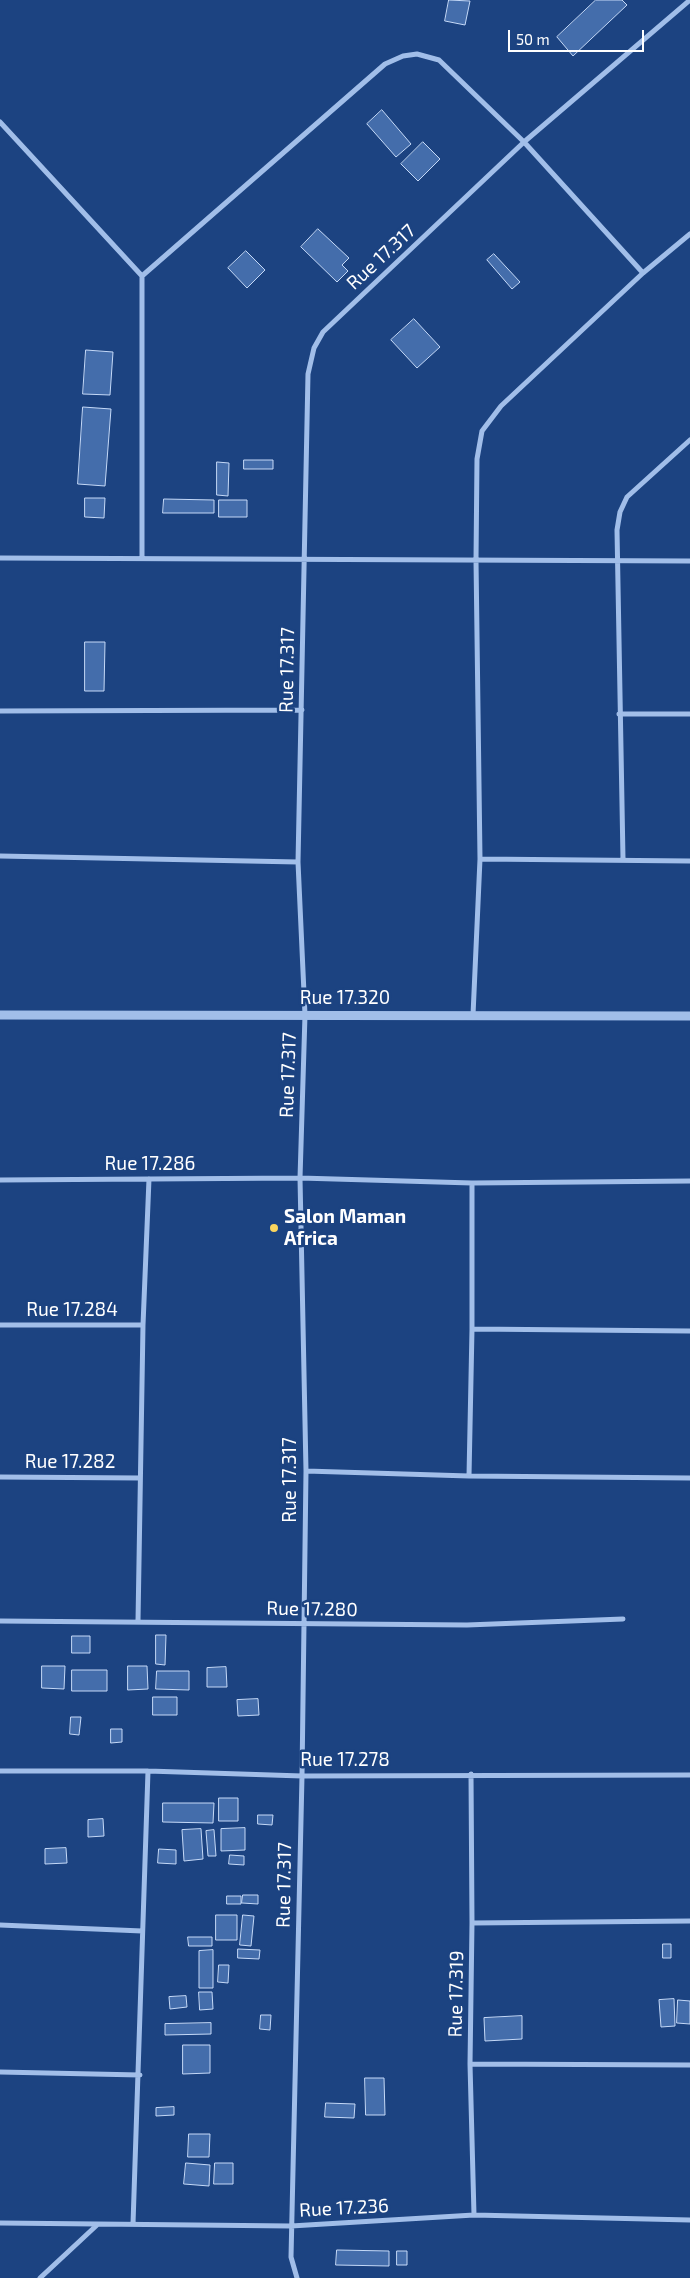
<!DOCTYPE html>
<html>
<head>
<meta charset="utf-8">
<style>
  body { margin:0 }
  #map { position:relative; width:690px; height:2278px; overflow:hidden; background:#1c4381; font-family:"Exo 2",sans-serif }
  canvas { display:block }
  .scale { position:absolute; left:508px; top:30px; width:136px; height:22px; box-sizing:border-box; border:2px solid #fff; border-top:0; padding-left:6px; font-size:15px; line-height:18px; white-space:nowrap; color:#fff; -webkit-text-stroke:4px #1c4381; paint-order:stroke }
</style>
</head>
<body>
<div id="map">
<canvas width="690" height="2278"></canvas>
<div class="scale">50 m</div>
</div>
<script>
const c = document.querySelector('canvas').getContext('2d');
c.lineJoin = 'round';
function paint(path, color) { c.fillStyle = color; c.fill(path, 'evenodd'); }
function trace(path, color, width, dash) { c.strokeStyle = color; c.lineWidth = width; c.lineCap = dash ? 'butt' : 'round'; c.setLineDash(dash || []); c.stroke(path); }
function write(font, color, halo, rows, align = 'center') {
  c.font = font + ' "Exo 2",sans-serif'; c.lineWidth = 5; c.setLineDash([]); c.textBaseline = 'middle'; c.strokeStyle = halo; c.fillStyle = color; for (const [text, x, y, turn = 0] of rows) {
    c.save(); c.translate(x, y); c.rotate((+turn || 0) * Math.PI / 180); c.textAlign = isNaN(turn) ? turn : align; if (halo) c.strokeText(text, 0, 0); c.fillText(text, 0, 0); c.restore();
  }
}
const building = new Path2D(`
  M449,0L470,1L465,25L445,21Z
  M596,0H622L627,5L573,56L557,37Z
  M382,110L411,144L396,157L367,124Z
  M423,142L440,159L418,181L401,164Z
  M318,229L349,258L342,265L348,271L337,282L301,247Z
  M246,251L265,270L247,288L228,268Z
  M494,254L520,282L512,289L487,260Z
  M414,319L440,347L417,368L391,340Z
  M86,350L113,352L110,395L83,394Z
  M83,407L111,409L105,486L78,484Z
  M244,460H273V469H244Z
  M217,462L229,463L228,496L217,495Z
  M85,498H105L104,518L85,517Z
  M164,499L214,500V513H163Z
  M219,500H247V517H219Z
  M85,642H105L104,691H85Z
  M156,1635H166L165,1665L156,1664Z
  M72,1636H90V1653H72Z
  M42,1666H65L64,1689L42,1688Z
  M128,1666H147L148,1689L128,1690Z
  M226,1667L227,1687H207V1668Z
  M72,1670H107V1691H72Z
  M157,1671H189V1690L156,1689Z
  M153,1697H177V1715H153Z
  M258,1699L259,1715L238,1716L237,1700Z
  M71,1717H81L79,1735L70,1734Z
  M111,1729H122V1742L111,1743Z
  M219,1798H238V1821H219Z
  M163,1803H214L213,1823L163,1822Z
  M258,1815H273L272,1825L258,1824Z
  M103,1819L104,1836L88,1837V1820Z
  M245,1828V1850L221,1851V1829Z
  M201,1829L203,1859L184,1861L182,1830Z
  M214,1830L216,1856H208L206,1831Z
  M66,1848L67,1863L45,1864V1849Z
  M159,1849L176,1850V1864L158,1863Z
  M230,1855L244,1856V1865L229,1864Z
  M243,1895H258V1904L242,1903Z
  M227,1896H241V1904H227Z
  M216,1915H237V1940H216Z
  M243,1915L254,1916L251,1946L240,1945Z
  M188,1937H212V1946H189Z
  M663,1944H671V1958H663Z
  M238,1949L260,1950L259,1959L238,1958Z
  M213,1950V1988H199V1951Z
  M219,1965H229L228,1983L218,1982Z
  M199,1992H212L213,2009L200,2010Z
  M186,1996L187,2007L170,2009L169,1997Z
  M674,1999L675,2026L661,2027L659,2000Z
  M678,2000L690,2001V2024L677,2023Z
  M261,2015H271L270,2030L260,2029Z
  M522,2016V2039L485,2041L484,2018Z
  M211,2023V2034L165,2035V2024Z
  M183,2045H210V2073L183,2074Z
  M365,2078H384L385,2115H366Z
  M326,2103L355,2104L354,2118L325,2117Z
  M174,2107V2115L156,2116V2108Z
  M189,2134H210L209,2157H188Z
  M186,2163L210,2165L209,2186L184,2184Z
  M215,2163H233V2184H214Z
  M337,2250L389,2251V2266L336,2265Z
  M397,2251H407V2265H397Z`);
paint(building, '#446dab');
trace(building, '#c5d9f7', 1);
trace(new Path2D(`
  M0,122L142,276V557
  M142,276L385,64L403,56L417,54L439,60L524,142L643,273
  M0,558L690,561
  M0,711L302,710
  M619,714H690
  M0,856L298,862
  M480,859L690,861
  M623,859L617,530L620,512L627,497L690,440
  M473,1015L480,859L476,560L477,459L482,431L501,406L643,273L690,234
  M0,1180L300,1178L472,1183L690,1181
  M0,1325H143
  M472,1329L690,1331
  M306,1471L469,1476L690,1478
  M469,1476L472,1329V1183
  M0,1477L140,1478
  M0,1621L467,1625L623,1619
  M138,1621L143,1325L149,1179
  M0,1771H148L302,1776L690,1775
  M471,1774L472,1923L470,2064L474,2215
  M472,1923L690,1921
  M0,1925L142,1931
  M470,2064L690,2065
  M0,2072L140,2075
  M0,2223L291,2226L474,2215L690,2220
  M133,2224L148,1771
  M40,2278L97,2225
  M297,2278L291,2257L302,1776L306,1471L300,1178L305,1015L298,862L308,374L314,348L323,332L524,142L690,0`), '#a1bee9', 5);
trace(new Path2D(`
  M0,1015L690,1016`), '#a1bee9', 9);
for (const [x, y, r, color] of [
  [274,1228,5,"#fad55e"]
]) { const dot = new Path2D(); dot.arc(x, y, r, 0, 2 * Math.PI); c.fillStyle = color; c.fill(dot); trace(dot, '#1c4381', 2); }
write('19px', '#fff', '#1c4381', [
  ["Rue 17.317",381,257,-43],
  ["Rue 17.317",287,670,-89],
  ["Rue 17.320",345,998],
  ["Rue 17.317",288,1075,-88],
  ["Rue 17.286",150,1164],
  ["Rue 17.284",72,1310],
  ["Rue 17.282",70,1462],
  ["Rue 17.317",290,1480,-90],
  ["Rue 17.280",312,1609,1],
  ["Rue 17.278",345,1760],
  ["Rue 17.317",284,1885,-89],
  ["Rue 17.319",456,1994,-89],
  ["Rue 17.236",344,2208,-3]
]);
write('bold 19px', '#fff', '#1c4381', [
  ["Salon Maman",284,1217],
  ["Africa",284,1239]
], 'left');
</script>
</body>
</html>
